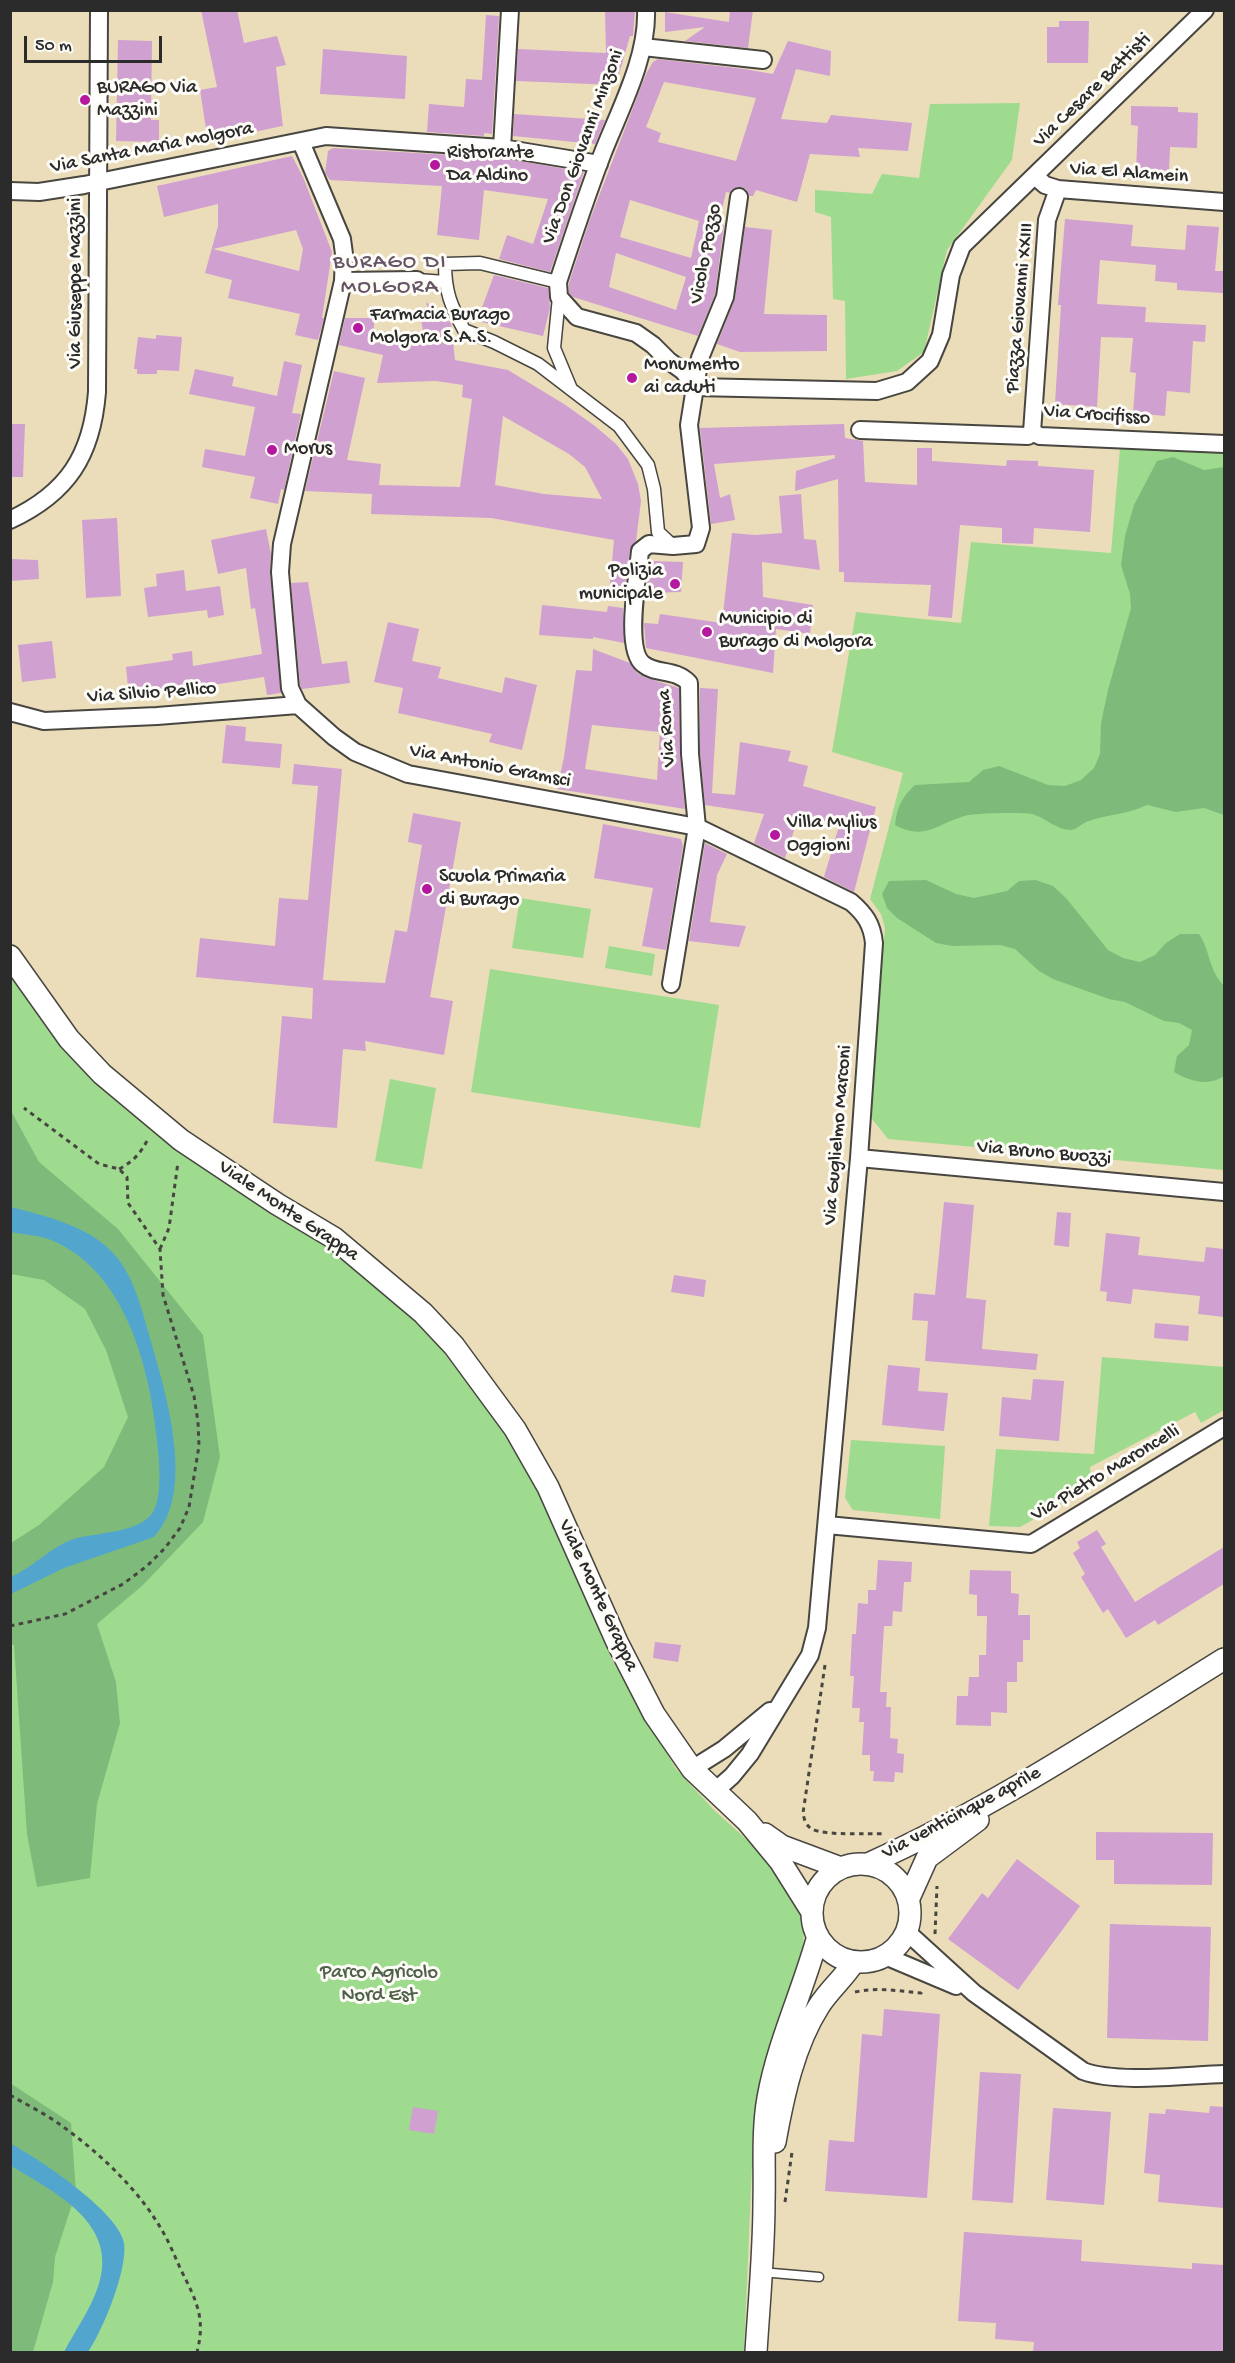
<!DOCTYPE html>
<html>
<head>
<meta charset="utf-8">
<style>
  body { margin:0 }
  #map { position:relative; width:1235px; height:2363px; overflow:hidden; background:#ebddba; font-family:"Gochi Hand",sans-serif }
  canvas { display:block }
  .frame { position:absolute; inset:0; border:12px solid #2b2b2b; pointer-events:none }
  .scale { position:absolute; left:24px; top:36px; width:138px; height:27px; box-sizing:border-box; border:3px solid #2b2b2b; border-top:0; padding-left:8px; font-size:18px; line-height:21px; white-space:nowrap; color:#2b2b2b; -webkit-text-stroke:4px #fdfcf7; paint-order:stroke }
</style>
</head>
<body>
<div id="map">
<canvas width="1235" height="2363"></canvas>
<div class="frame"></div>
<div class="scale">50 m</div>
</div>
<script>
const c = document.querySelector('canvas').getContext('2d');
c.lineJoin = 'round';
function paint(path, color) { c.fillStyle = color; c.fill(path, 'evenodd'); }
function trace(path, color, width, dash) { c.strokeStyle = color; c.lineWidth = width; c.lineCap = dash ? 'butt' : 'round'; c.setLineDash(dash || []); c.stroke(path); }
function write(font, color, halo, rows, align = 'center') {
  c.font = font + ' "Gochi Hand",sans-serif'; c.lineWidth = 6; c.setLineDash([]); c.textBaseline = 'middle'; c.strokeStyle = halo; c.fillStyle = color; for (const [text, x, y, turn = 0] of rows) {
    c.save(); c.translate(x, y); c.rotate((+turn || 0) * Math.PI / 180); c.textAlign = isNaN(turn) ? turn : align; if (halo) c.strokeText(text, 0, 0); c.fillText(text, 0, 0); c.restore();
  }
}
paint(new Path2D(`
  M1020,103L1012,160L947,250L924,352L897,371L846,379L845,301L833,299L831,217L815,212V190L872,194L882,174L919,178L930,104Z
  M1120,448L1224,452V1170L888,1139L868,1114L885,928L881,914L870,899L903,773L832,752L856,612L961,623L971,542L1111,553Z
  M520,898L591,909L583,958L512,948Z
  M609,946L655,954L652,976L605,968Z
  M490,969L719,1005L700,1128L471,1092Z
  M11,973L81,1065L125,1109L210,1171L290,1219L377,1284L445,1347L491,1404L532,1476L588,1600L611,1658L676,1769L713,1809L779,1869L800,1901L804,1924L803,1960L761,2079L752,2166L744,2352H11Z
  M390,1079L436,1088L422,1169L375,1161Z
  M1102,1357L1224,1367V1410L1201,1423L1195,1412L1090,1467L1092,1487L1020,1527L989,1526L996,1449L1094,1454Z
  M851,1440L945,1446L940,1519L853,1510L845,1498Z`), '#9edb8f');
paint(new Path2D(`
  M1173,457L1204,470L1224,467V815L1204,808L1176,812L1147,805C1127,815 1106,814 1086,822C1080,825 1076,830 1070,830C1055,829 1046,818 1032,814C1022,812 979,813 968,815C939,822 926,842 895,825C897,807 902,797 915,785L969,782L983,770L999,766L1048,785L1065,786L1081,780L1094,768L1100,754L1101,723L1108,690L1131,608L1130,594L1121,565L1125,536L1134,505L1157,461Z
  M926,880L956,894L974,898L1007,891L1019,881L1036,880L1053,886L1066,898L1108,950L1123,958L1140,962L1155,955L1166,943L1180,934H1199C1211,952 1208,969 1224,986V1076C1209,1087 1189,1081 1174,1072L1177,1056L1189,1045L1192,1030L1179,1023L1164,1021L1125,1002L1109,999L1053,979L1039,971L1015,949L1000,945L952,946L936,943L897,918L887,908L882,894L889,881Z
  M10,1109L39,1162L118,1229L203,1335L220,1457L203,1522L143,1585L97,1624L116,1682L120,1723L97,1804L90,1878L37,1887L27,1834L14,1645L11,1644V1543L39,1525L104,1467L128,1417L106,1350L85,1309L44,1280L11,1274Z
  M10,2083L71,2123L76,2192L55,2257L53,2282L33,2352H11Z`), '#7ebb7a');
paint(new Path2D(`
  M11,1207C46,1216 89,1226 114,1254C134,1276 142,1310 150,1338C165,1391 197,1491 154,1537L64,1568L11,1594V1577C34,1567 52,1545 77,1538C98,1533 141,1532 153,1512C163,1495 159,1459 157,1440C150,1368 125,1270 51,1240C38,1235 24,1235 11,1232Z
  M11,2144C38,2158 119,2212 124,2243C128,2269 103,2330 88,2352H64C75,2331 90,2310 98,2287C120,2224 56,2193 11,2166Z`), '#52a6ce');
paint(new Path2D(`
  M201,10H237L244,43L277,36L286,65L276,67L283,127L282,126L208,142L200,90L217,87Z
  M605,10H635L633,36H630L616,85L516,81L518,49L606,53Z
  M730,10H753L748,48L685,41L705,27L665,32V12L729,22Z
  M486,15L499,16L492,134L484,133V136L427,132L429,104L464,107L466,79L482,80Z
  M1059,21H1089L1088,63H1047V27H1059Z
  M118,40L152,41L151,120H159V142L116,141Z
  M788,41L831,51L830,76L796,69L781,119L827,123L831,115L912,123L908,151L858,148L860,157L810,154L797,202L756,190L753,196H749L746,189L740,187L735,188L730,193L726,192L719,224L724,225L715,294L698,336L573,297L569,293V283L589,222L646,74L653,62L658,59L744,69L773,74ZM664,82L756,98L736,161L658,142L661,133L646,127ZM630,200L699,221L691,258L620,237ZM616,253L686,277L676,310L609,287Z
  M323,49L407,56L405,99L320,94Z
  M1131,106L1178,107V112L1198,113L1197,148L1170,147L1169,171L1136,170L1138,126L1131,125Z
  M514,114L605,120L595,144L513,136Z
  M333,148L501,158L584,172L550,272L499,259L507,235L533,244L548,199L484,190L479,240L437,235L442,186L330,180L325,173L328,151Z
  M292,156L303,177L332,252L322,318H324L318,340L295,335L300,314L228,298L232,280L205,273L218,226V204L164,217L157,186ZM296,230L303,249L299,271L213,249Z
  M1065,219L1133,225L1131,246L1185,250L1187,225L1219,227L1215,271H1224L1223,293L1177,290V283L1155,281L1156,265L1100,260L1097,304L1146,307L1145,322L1206,325L1205,342L1193,341L1190,393L1167,391L1165,416L1133,413L1136,373L1130,372L1133,338L1101,337L1097,407L1055,404L1061,305H1058Z
  M745,227L772,230L764,314L827,315V351L740,352L717,344L735,299Z
  M494,275L548,288L550,308L543,336L477,321Z
  M426,302L451,323L455,360L508,370L564,404L595,426L616,444L628,459L638,484L641,501L636,541L630,550L624,594H609L614,540L491,518L371,514L372,494L305,491L334,371L365,378L347,460L381,464L379,485L460,487L472,399L462,397L463,385L436,381L377,383L383,355L339,345L345,318H374V332L423,331L421,319L430,318ZM503,416L569,454L585,467L602,499L544,494L495,485Z
  M156,335L182,337L179,371L157,370V374H137V369H134L138,337L156,339Z
  M284,361L302,365L292,413L301,414L284,490L281,489L278,504L250,498L255,477L202,467L205,449L245,456L255,407L189,394L195,369L234,377L232,386L277,396Z
  M10,424H25L23,477H10Z
  M844,424L845,438L863,441L865,482L917,485V448H932V461L1006,466L1007,460L1038,461V466L1094,470L1090,532L1034,528L1033,544L1002,543V528L960,525L952,618L928,616L931,585L844,582V572H839L838,479L795,491L796,471L835,458V455L714,464L720,498L730,494L735,520L711,524L700,428Z
  M801,494L804,539L816,540L820,570L762,562L763,597L813,605L810,634L776,629L773,673L646,648L644,623L658,624L660,614L722,623L732,533L755,535L782,533L779,496Z
  M117,518L121,596L86,598L82,520Z
  M266,529L271,554L270,573L281,693L267,695L264,677L129,698L126,667L173,660L172,654L192,651L193,666L262,654L255,608L251,609L246,568L218,574L211,540Z
  M10,559L38,560L39,579L10,581Z
  M650,561L683,562L681,592L646,593Z
  M184,570L186,591L220,586L224,615L208,618L207,610L148,617L144,588L157,586L156,574Z
  M308,582L322,664L347,661L350,683L302,689L300,685L291,583Z
  M542,605L607,612L608,606L623,608L624,643L593,637V639L539,635Z
  M388,622L419,629L412,661L441,667L438,678L502,693L505,677L537,685L522,750L489,742L492,734L398,713L403,688L374,682Z
  M52,641L56,678L22,682L18,645Z
  M593,649L630,663L637,673L644,677L679,688L680,754L685,809L557,789L564,757L576,670L592,671ZM592,725L660,732L657,780L585,769Z
  M700,688L718,689L712,793L735,795L740,742L791,751L788,761L808,766L803,786L876,807L854,892L824,877L839,826L800,812L785,858L754,843L764,814L705,805L700,753Z
  M226,725L246,727L245,741L282,744L280,768L222,763Z
  M294,764L342,769L323,980L385,983L395,930L407,932L422,845L408,842L413,813L461,822L430,997L453,1001L444,1055L365,1041L366,1051L343,1049L337,1128L273,1123L282,1016L312,1019L313,988L196,977L200,938L275,946L279,898L308,900L318,786L292,784Z
  M603,824L681,839L683,846L666,950L642,946L653,888L594,878Z
  M705,843L727,854L717,875L710,922L746,926L739,947L689,941Z
  M944,1202L974,1205L966,1298L986,1300L982,1349L1038,1354L1036,1370L925,1361L928,1321L912,1320L914,1293L935,1295Z
  M1057,1212L1071,1213L1069,1247L1054,1245Z
  M1106,1233L1140,1237L1138,1255L1204,1262L1206,1247L1224,1249V1317L1198,1314L1200,1296L1133,1289L1131,1304L1106,1301L1107,1292L1100,1291Z
  M674,1275L706,1280L704,1297L671,1292Z
  M1155,1323L1189,1326L1188,1341L1154,1338Z
  M888,1365L920,1368L918,1391L948,1393L944,1431L882,1425Z
  M1033,1379L1064,1381L1059,1441L999,1436L1002,1397L1031,1400Z
  M1097,1530L1106,1544L1101,1547L1135,1602L1224,1547V1584L1158,1625L1155,1620L1126,1638L1108,1609L1103,1613L1081,1577L1085,1574L1073,1553L1080,1548L1077,1542Z
  M878,1560L912,1562L911,1582H904L902,1612L893,1611L892,1626H884L880,1692H887L886,1707H891L890,1738L898,1739L897,1753L904,1754L903,1773L895,1772L894,1782L873,1781L874,1771H870V1755H862L864,1722H859L860,1708H852L854,1676H850L852,1634H856L858,1603L868,1604V1590H876Z
  M970,1570L1011,1571V1593L1019,1594L1018,1615H1030V1640H1023V1662H1017V1682H1007V1713L991,1712V1726L956,1725L957,1696H968L969,1677H979V1655H986L987,1616H977V1595L969,1594Z
  M655,1642L681,1645L678,1662L653,1658Z
  M1096,1832L1213,1833L1212,1885L1114,1884V1860H1096Z
  M1017,1859L1080,1906L1018,1990L948,1939L982,1893L988,1898Z
  M1110,1924L1211,1927L1208,2041L1107,2038Z
  M884,2009L940,2014L927,2198L825,2191L829,2140L854,2142L862,2034L882,2036Z
  M980,2072L1021,2074L1013,2203L972,2200Z
  M1210,2106L1224,2107V2208L1158,2202L1160,2175L1144,2173L1149,2113L1165,2114L1166,2109L1209,2113Z
  M413,2107L438,2111L434,2134L409,2130Z
  M1053,2108L1111,2112L1104,2205L1046,2200Z
  M964,2232L1082,2240L1081,2261L1192,2269V2263L1224,2265V2352H1033L1034,2342L995,2339L996,2323L958,2321Z`), '#d0a0d0');
const service = new Path2D(`
  M761,2272L819,2277`);
const pedestrian = new Path2D(`
  M417,280L445,282
  M558,282L480,263L445,264C445,292 451,306 464,330L494,342L538,364L619,426L648,465L654,489L658,532L673,546
  M559,297L554,348L571,389`);
const minor = new Path2D(`
  M646,10C648,58 619,111 602,155C586,197 572,239 558,282L559,297L577,317L636,333L653,345L669,361L683,371L695,387L689,425L701,528L696,544L673,546L649,544L640,551C638,575 624,649 643,664C656,675 675,668 689,683L690,754L697,827L671,984
  M643,47L763,60
  M301,142L342,239L344,254L343,281L282,544L280,572L290,688L298,705L334,737L355,752L408,774L697,827L851,902C865,914 872,924 874,943L859,1158L817,1628L810,1655L750,1754L732,1776L715,1791
  M502,148L510,10
  M1035,176L1045,185L1058,189L1224,202
  M10,191L39,192L84,185L326,136L502,148L599,164
  M739,197L725,297L700,358L695,387L877,391L907,382L930,361L941,335L951,275L962,246L1205,10
  M343,281L417,280
  M860,430L1028,436L1032,432
  M1032,432L1047,220L1058,189
  M1032,432L1040,436L1224,444
  M10,520C68,493 92,455 97,392L99,10
  M10,712L44,721L157,716L298,705
  M859,1158L1224,1192
  M827,1525L1031,1544L1224,1427
  M692,1769L724,1749L770,1711
  M907,1932L974,1993L1083,2071C1118,2084 1186,2075 1224,2074
  M885,1956L956,1986`);
const tertiary = new Path2D(`
  M10,956L69,1039L102,1074L181,1140L277,1204L334,1238L423,1313L454,1346L515,1429L548,1487L617,1642L654,1714L692,1769L747,1821L780,1861L812,1912
  M765,1834L782,1846L841,1868
  M812 1913a49 49 0 1 1 98 0a49 49 0 1 1-98 0Z
  M868,1864C993,1808 1108,1731 1224,1659
  M909,1898L927,1858L978,1820
  M775,2142C783,2097 794,2045 819,2006C829,1990 844,1978 854,1962
  M756,2352C759,2303 764,2252 764,2202C765,2167 762,2132 768,2098C778,2042 803,1991 818,1936`);
trace(service, '#484640', 11);
trace(pedestrian, '#484640', 15);
trace(minor, '#484640', 20);
trace(tertiary, '#484640', 24);
trace(new Path2D(`
  M119,1169C134,1161 141,1153 149,1137
  M160,1249L169,1228L178,1162
  M10,1626L65,1614L123,1584L147,1566L165,1548L180,1528L189,1507L199,1446L198,1422L194,1396L163,1295L160,1249L128,1203L127,1177L119,1169L99,1164L24,1108
  M825,1665L803,1813C804,1819 806,1826 812,1829C825,1836 868,1833 885,1834
  M935,1934L937,1886
  M855,1992C877,1987 899,1991 921,1993L924,1989
  M10,2095C27,2105 46,2114 62,2126C100,2153 140,2191 163,2232C170,2244 175,2257 181,2270C196,2300 206,2318 197,2352
  M785,2202L792,2152`), '#484640', 3, [4.5, 4.5]);
trace(service, '#fff', 8);
trace(pedestrian, '#fff', 12);
trace(minor, '#fff', 16);
trace(tertiary, '#fff', 21);
for (const [x, y, r, color] of [
  [85,100,6,"#b5179e"],
  [435,165,6,"#b5179e"],
  [358,328,6,"#b5179e"],
  [632,378,6,"#b5179e"],
  [272,450,6,"#b5179e"],
  [675,584,6,"#b5179e"],
  [707,632,6,"#b5179e"],
  [775,835,6,"#b5179e"],
  [427,889,6,"#b5179e"]
]) { const dot = new Path2D(); dot.arc(x, y, r, 0, 2 * Math.PI); c.fillStyle = color; c.fill(dot); trace(dot, '#fdfcf7', 2); }
write('20px', '#2b2b2b', '#fdfcf7', [
  ["BURAGO Via",97,89],
  ["Mazzini",97,112],
  ["Ristorante",447,154],
  ["Da Aldino",447,177],
  ["Farmacia Burago",370,316],
  ["Molgora S.A.S.",370,339],
  ["Monumento",644,366],
  ["ai caduti",644,389],
  ["Morus",284,450],
  ["Polizia",663,572,"right"],
  ["municipale",663,595,"right"],
  ["Municipio di",719,620],
  ["Burago di Molgora",719,643],
  ["Villa Mylius",787,824],
  ["Oggioni",787,847],
  ["Scuola Primaria",439,878],
  ["di Burago",439,901]
], 'left');
write('20px', '#2b2b2b', '#fdfcf7', [
  ["Via Cesare Battisti",1093,91,-44],
  ["Via Don Giovanni Minzoni",584,147,-70],
  ["Via Santa Maria Molgora",152,149,-11],
  ["Via El Alamein",1129,174,4],
  ["Vicolo Pozzo",707,254,-79],
  ["Via Giuseppe Mazzini",77,283,-90],
  ["Piazza Giovanni XXIII",1021,308,-85],
  ["Via Crocifisso",1097,416,4],
  ["Via Silvio Pellico",152,694,-4],
  ["Via Roma",668,728,-94],
  ["Via Antonio Gramsci",490,767,11],
  ["Via Guglielmo Marconi",839,1135,-85],
  ["Via Bruno Buozzi",1044,1154,5],
  ["Viale Monte Grappa",288,1212,34],
  ["Via Pietro Maroncelli",1106,1474,-31],
  ["Viale Monte Grappa",597,1596,65],
  ["Via venticinque aprile",962,1814,-28]
]);
write('20px', '#4e6049', '#fdfcf7', [
  ["Parco Agricolo",379,1974],
  ["Nord Est",379,1997]
]);
c.letterSpacing = '1.5px';
write('22px', '#655465', '#fdfcf7', [
  ["BURAGO DI",390,264],
  ["MOLGORA",390,289]
]);
c.letterSpacing = '0px';
</script>
</body>
</html>
